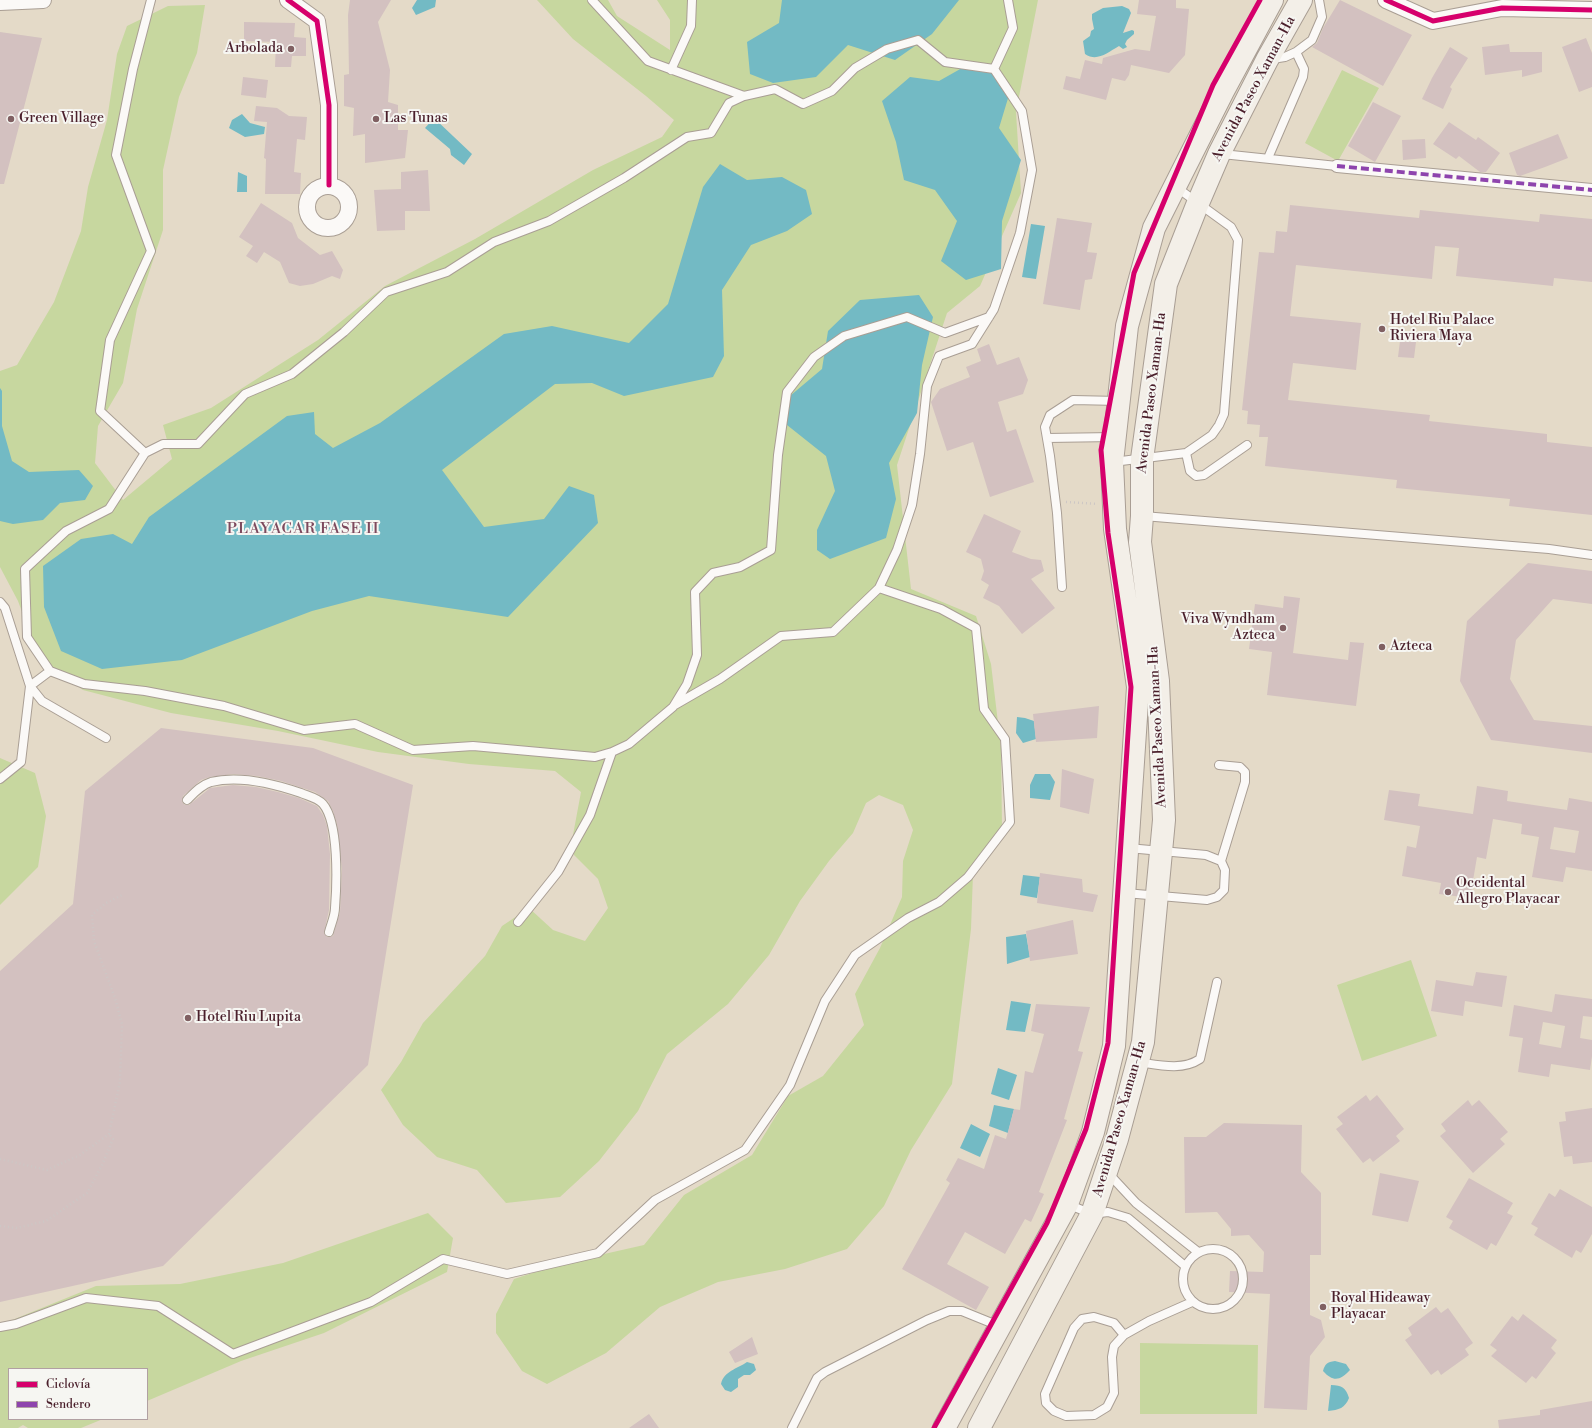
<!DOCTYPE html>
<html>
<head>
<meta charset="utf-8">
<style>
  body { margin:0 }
  #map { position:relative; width:1592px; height:1428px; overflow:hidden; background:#e4dac8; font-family:"Libre Bodoni",serif }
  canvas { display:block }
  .legend { position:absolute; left:8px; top:1368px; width:140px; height:52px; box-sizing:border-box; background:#f6f6f2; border:1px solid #b1a0a2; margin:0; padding:5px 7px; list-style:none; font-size:12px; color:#4a1f2b }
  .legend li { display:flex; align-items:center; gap:8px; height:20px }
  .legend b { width:20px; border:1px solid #b1a0a2 }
</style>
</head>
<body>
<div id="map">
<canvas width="1592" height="1428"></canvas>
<ul class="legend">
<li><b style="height:5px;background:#d6006c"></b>Ciclovía</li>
<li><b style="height:5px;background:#8e44ad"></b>Sendero</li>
</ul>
</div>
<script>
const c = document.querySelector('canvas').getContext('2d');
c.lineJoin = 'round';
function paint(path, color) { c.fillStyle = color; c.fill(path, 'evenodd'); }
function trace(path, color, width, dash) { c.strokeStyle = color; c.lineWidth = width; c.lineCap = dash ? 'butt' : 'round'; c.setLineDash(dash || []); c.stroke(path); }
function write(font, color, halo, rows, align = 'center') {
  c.font = font + ' "Libre Bodoni",serif'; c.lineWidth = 4; c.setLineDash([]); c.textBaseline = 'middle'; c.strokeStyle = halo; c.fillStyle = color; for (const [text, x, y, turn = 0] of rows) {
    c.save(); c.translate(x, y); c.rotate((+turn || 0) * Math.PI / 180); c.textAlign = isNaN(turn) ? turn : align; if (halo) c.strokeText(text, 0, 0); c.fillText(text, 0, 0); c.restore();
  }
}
paint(new Path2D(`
  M537,0H608L617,16L670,50V20L657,0H1038L1016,112L1021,193L980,286L947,313L897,465L911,589L976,616L991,664L1001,748L1002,829L973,874L971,929L952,1084L911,1150L884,1206L847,1249L785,1269L718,1282L660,1307L606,1353L547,1384L522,1371L496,1333V1314L514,1279L560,1264L644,1245L684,1195L752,1155L788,1096L823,1076L864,1025L855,994L880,948L902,897L903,861L913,830L903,805L879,795L866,803L853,833L829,861L800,901L769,955L728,1004L667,1054L638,1111L599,1161L560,1197L506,1203L477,1170L437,1157L403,1125L381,1090L401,1062L423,1023L485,956L502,926L529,908L553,930L585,941L608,908L598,879L574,855L573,835L581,792L555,771L469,764L378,752L278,731L171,713L83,690L40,660L18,601L0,567V371L17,365L54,302L81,231L88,187L107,120L117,54L127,26L168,6L205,5L197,53L179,97L163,170V230L137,309L123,383L98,426L95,463L123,500L172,459L163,425L211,408L318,340L385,286L475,239L593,170L662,137L674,120L646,96L573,39Z
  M1342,70L1379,88L1338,161L1305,143Z
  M0,758L35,773L46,816L38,867L0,905Z
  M1411,960L1437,1036L1362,1061L1337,985Z
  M428,1213L453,1238L447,1272L324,1333L241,1361L147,1401V1369H9V1419H103L81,1428H28L23,1425L18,1428H0V1325L96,1286L180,1284L283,1263Z
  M1140,1343L1258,1345L1257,1414H1140Z`), '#c7d79f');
paint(new Path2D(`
  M417,0H436L435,7L416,15L412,8Z
  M782,0H959L932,34L895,60L848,45L816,77L773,83L750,74L747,42L779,23Z
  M1122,6L1129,9L1131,13L1123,33L1132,30L1134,31V34L1127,40L1125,44L1127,47L1123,49L1119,46C1107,53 1097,62 1085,54L1083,41L1090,36L1091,31L1094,29L1092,19V14L1103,8Z
  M962,68L995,72L1009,95L999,128L1021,160L1002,221L1001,269L966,280L941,261L957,221L935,190L904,180L896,142L882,101L910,77L939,81Z
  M242,114L250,123L265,127L264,134L245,137L229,128L232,120Z
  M434,118L472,154L464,165L451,155L450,149L425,128Z
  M720,164L747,180L782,177L806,190L812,214L787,231L751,245L722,290L724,356L713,377L624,396L592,383L555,384L442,470L484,527L544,519L569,486L594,495L598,523L508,617L369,596L312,611L182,660L102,669L61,651L44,607L43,566L81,539L113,534L132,544L149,517L287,416L314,412L315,434L333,448L380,423L504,334L552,326L629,343L668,304L703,187Z
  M238,172L247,176V192H237Z
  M1031,224L1045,226L1036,279L1022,277Z
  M919,295L933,317L922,365L917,413L889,463L896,499L886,538L830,559L817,550V530L835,491L826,456L782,421L784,401L822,369L828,331L860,300Z
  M0,388L2,391V426L12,461L29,472L79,470L93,486L85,500L60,503L43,520L13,524L0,521Z
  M1017,717L1025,718L1034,721L1036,739L1023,743L1016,733Z
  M1035,774H1050L1055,782L1050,800L1030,798V785Z
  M1023,875L1040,877L1037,898L1020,895Z
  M1026,934L1030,957L1007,964L1006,937Z
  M1011,1001L1031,1004L1025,1032L1006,1030Z
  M998,1068L1017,1075L1009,1100L991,1094Z
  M994,1105L1014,1109L1008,1133L989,1126Z
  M971,1124L990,1134L980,1157L960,1148Z
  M1335,1361L1346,1364L1350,1370C1340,1381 1333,1382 1323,1371C1325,1364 1327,1362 1335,1361Z
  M747,1362L754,1364L756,1370L750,1375H744L738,1379V1387L731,1392L725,1390L721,1384C724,1371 737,1369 747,1362Z
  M1331,1385C1342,1385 1346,1388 1349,1398C1345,1408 1339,1410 1328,1411Z`), '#73bac4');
paint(new Path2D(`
  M350,0H391L378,22L390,70L388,102L398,105V130H408L405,158L365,163V134L353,136L354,108L344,106V75L349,74L348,15Z
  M1139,0H1176V8L1189,9L1185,55L1169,73L1131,65L1129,75L1125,81L1112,78L1106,100L1063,89L1066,76L1080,79L1085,60L1102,64L1103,58L1135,49L1150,51L1156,16L1137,14Z
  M1340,0L1412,35L1383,86L1312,47L1317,43L1323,28Z
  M244,22L295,23L294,37L306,38V56H292L291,67H275L276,42L244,41Z
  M0,32L42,38L4,184H0Z
  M1586,38L1592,53V87L1579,92L1562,47Z
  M1509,44L1510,52H1542V72L1522,77V70L1485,75L1482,47Z
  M1450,47L1468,58L1450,87L1452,89L1443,109L1422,99L1432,78Z
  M243,77L268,80L266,98L241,95Z
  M1373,102L1401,116L1375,162L1348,146Z
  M256,106L277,108L289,116L307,117L305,140L297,139L294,172L301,173L300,194H265L266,159L264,158L267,122L254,121Z
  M1449,122L1476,140L1478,137L1500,153L1486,172H1480L1459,156L1456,159L1433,144Z
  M1558,134L1568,158L1545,167L1520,176L1517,175L1509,153Z
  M1425,139L1426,158L1403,160L1402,140Z
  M428,170L430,211H405V230L377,231L374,190L401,189V172Z
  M261,203L292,223L298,238L320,255L332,251L343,270L340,279L332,276L313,284L300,286L289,283L280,262L264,252L257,263L246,256L253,246L239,237Z
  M1290,205L1419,218L1420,210L1539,222L1540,214L1592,219V282L1554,278L1553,286L1456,276L1459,248L1435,246L1432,279L1296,265L1290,316L1361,323L1356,370L1293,363L1288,400L1430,415L1429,421L1547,434V442L1592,447V515L1509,506L1510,499L1396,488L1397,480L1265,466L1268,437H1259L1260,425L1247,424L1248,411L1242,410L1259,252L1274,253L1276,231L1287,232Z
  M1057,218L1092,223L1087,252L1097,253L1092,279L1085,280L1080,310L1043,304Z
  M1400,341L1416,342L1414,358L1398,357Z
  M989,344L997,365L1019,357L1028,380L1023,394L998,402L1007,432L1016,429L1034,482L990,497L973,442L947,451L931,402L940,389L970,377L966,367L981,361L977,349Z
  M984,514L1021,531L1012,552L1031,559L1041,560L1044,571L1031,579L1055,608L1022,634L999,606L983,598L989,585L981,580L984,571L981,559L966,552Z
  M1528,563L1592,571V604L1553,599L1516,640L1510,679L1534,720L1592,726V753L1491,740L1460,681L1467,621Z
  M1284,596L1300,598L1293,653L1348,660L1350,642L1364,643L1356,706L1267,695L1272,652L1249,649L1255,604L1283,608Z
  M1099,706L1097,738L1036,742L1033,714Z
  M161,728L313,748L413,785L368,1065L163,1266L0,1302V971L73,904L85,791ZM233,774L257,776L281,781L315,792L328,801L333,811L337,824L342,869L340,912L333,936L327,937L324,933L329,910L330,854L327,826L323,815L317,806L299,798L278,792L256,787L233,785L210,788L189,805H185L182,802L183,796L201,780L210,777Z
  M1062,769L1094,779L1089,814L1060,807Z
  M1477,786L1508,791L1507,801L1567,810L1569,798L1592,802V871L1566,867L1563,882L1532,877L1539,837L1521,834L1522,824L1493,819L1486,859L1477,857L1470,898L1439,894L1441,883L1402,876L1407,846L1416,848L1420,826L1384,820L1389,790L1420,794L1418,806L1473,814ZM1554,827L1579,831L1575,853L1550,849Z
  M1040,873L1082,879L1083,892L1098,895L1093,912L1037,903Z
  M1073,920L1078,954L1030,961L1026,931Z
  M1476,972L1507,976L1502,1007L1465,1001L1463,1016L1431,1011L1436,980L1473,986Z
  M1555,994L1592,999V1017L1583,1016L1580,1038L1592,1040V1056L1590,1070L1551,1064L1549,1077L1518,1072L1523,1038L1509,1036L1514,1005L1552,1012ZM1543,1022L1565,1026L1561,1048L1539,1044Z
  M1036,1004L1090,1007L1078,1051L1083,1052L1064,1119L1067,1120L1039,1192L1044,1194L1031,1222L1025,1219L1005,1254L965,1232L947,1264L989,1287L976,1310L902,1269L950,1183L946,1180L958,1158L984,1169L995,1135L1006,1139L1014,1109L1020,1110L1025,1071L1033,1073L1044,1034L1031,1031Z
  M1366,1095L1370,1101L1377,1095L1404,1129L1396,1136L1400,1141L1373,1162L1370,1158L1363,1163L1336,1129L1343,1124L1337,1117Z
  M1468,1100L1472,1106L1479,1100L1508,1132L1500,1139L1505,1144L1473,1173L1440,1136L1446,1131L1441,1124Z
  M1592,1108V1162L1573,1164L1572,1156L1564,1157L1559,1122L1566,1121L1565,1112Z
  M1224,1123L1302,1125L1301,1172L1321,1193V1255H1310V1315L1321,1320L1325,1337L1310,1356L1307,1410L1264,1408L1270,1294L1229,1292L1230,1271L1263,1272L1264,1252L1249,1235L1231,1236V1229L1217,1212L1185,1213L1184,1137H1206Z
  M1380,1173L1419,1181L1408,1222L1372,1215Z
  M1469,1178L1513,1203L1507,1213L1513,1216L1496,1246L1491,1243L1487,1250L1449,1228L1453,1221L1446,1217Z
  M1560,1189L1592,1207V1234L1581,1253L1576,1250L1572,1258L1534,1235L1538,1228L1531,1224L1549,1193L1555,1197Z
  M1436,1307L1441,1313L1448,1308L1473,1343L1465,1349L1469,1355L1441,1375L1438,1370L1431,1375L1405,1340L1412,1335L1408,1328Z
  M1523,1314L1557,1340L1551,1348L1556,1353L1536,1379L1532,1376L1526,1383L1491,1356L1497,1350L1490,1345L1512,1316L1518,1321Z
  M752,1337L758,1354L735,1363L729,1352Z
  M1592,1401V1428H1499L1498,1420L1540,1415V1410Z
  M649,1414L659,1428H629Z`), '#d3c1c0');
const service = new Path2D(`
  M592,0L648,61L744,96
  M1272,59L1285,57L1296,52L1312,40L1322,17L1319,0
  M994,69L1013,28L1008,0
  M671,70L691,26L692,0
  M1222,154L1337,166
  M1268,158L1303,77L1304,69L1296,52
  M1047,438L1114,437
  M145,453L100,411L110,340L151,251L116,155L133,69L151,0
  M1186,453L1190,471L1196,476L1204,475L1247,445
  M1113,462L1186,453L1212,435L1219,425L1224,414L1238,240L1231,227L1176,187
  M1143,516L1549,549L1592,555
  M1062,587L1057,513L1050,456L1045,427L1050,415L1073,400L1119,401
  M0,602L5,608L30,686L42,701L106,738
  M50,671L84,684L145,691L224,706L304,730L355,724L413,750L473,746L595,757L612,752L629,744L673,707L687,684L697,655L695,592L713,573L740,567L771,550L778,455L787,392L814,357L844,336L907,317L945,333L989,317
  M675,705L720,679L781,636L833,632L879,588
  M1219,765L1240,767L1245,772V782L1221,861
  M0,779L21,762L30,686L50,671L27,637L25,569L66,531L109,509L145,453L163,444H198L245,394L292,374L344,332L386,292L447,272L494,242L549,221L624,178L687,137L711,133L729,103L744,96L775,89L803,104L832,91L855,68L887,49L918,40L945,62L994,69L1022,111L1032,170L1020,233L994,309L972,344L939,356L927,386L920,454L912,505L897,550L879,588L941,609L976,628L984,709L1005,739L1010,822L968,877L939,902L908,918L855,955L825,1001L790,1085L745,1150L655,1200L598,1253L507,1274L443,1259L371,1302L233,1354L158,1306L86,1298L16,1324L0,1327
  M187,800C194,793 201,785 211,782C239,775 275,784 301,793C308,796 318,798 323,804C339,823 337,883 335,908C335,916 331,924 329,932
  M1125,893L1207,900L1217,897L1224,890L1225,870L1221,861L1206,855L1128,848
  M518,922L558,872L590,815L612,752
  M1138,1062C1159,1065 1182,1071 1200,1059L1217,982
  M1108,1173L1136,1203L1198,1252
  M1067,1204L1092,1214L1108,1212L1128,1218L1185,1266
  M1183 1279a30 30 0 1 1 60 0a30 30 0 1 1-60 0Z
  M1124,1335L1114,1323L1094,1317L1082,1319L1074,1328L1045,1394L1046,1403L1054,1411L1066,1416L1094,1415L1107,1407L1114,1393L1112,1357L1114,1346L1124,1335L1149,1321L1192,1302
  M792,1428L817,1378L825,1372L927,1320L949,1311H962L999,1326`);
const pedestrian = new Path2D(`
  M1337,166L1592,190`);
const minor = new Path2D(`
  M288,0L317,21L329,105V185
  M1386,0L1433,21L1502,8L1592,10
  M0,2L43,0
  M307 207a21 21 0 1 1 42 0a21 21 0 1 1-42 0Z`);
const secondary = new Path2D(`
  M944,1428L1067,1204L1093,1132L1114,1046L1138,687L1115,529L1112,462L1127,326L1154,228L1223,91L1272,0
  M979,1428L1092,1214L1117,1139L1143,1042L1164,820L1158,681L1140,542L1142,516V459L1166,284L1198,203L1219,154L1267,60L1301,0`);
trace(service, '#a99e94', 10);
trace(pedestrian, '#a99e94', 14);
trace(minor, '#a99e94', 18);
trace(secondary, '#a99e94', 24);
trace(new Path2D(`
  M1066,502L1097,504
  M0,1159L47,1170L80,1155L109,1134L120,1082L122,1024L115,998L94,941L92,915L106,903L122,895
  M0,1226L17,1228L46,1221L87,1193L102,1165L113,1139L109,1134`), '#cdc7c5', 2.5, [1, 3]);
trace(service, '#fbf9f7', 8);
trace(pedestrian, '#fbf9f7', 12);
trace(minor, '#fbf9f7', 16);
trace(secondary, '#f3efe8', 22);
trace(new Path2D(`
  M1337,166L1592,190`), '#8e44ad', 4, [8, 4]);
trace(new Path2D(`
  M288,0L317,21L329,105V185
  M1386,0L1433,21L1502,8L1592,10
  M934,1428L1047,1223L1086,1129L1108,1043L1131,687L1108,533L1101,450L1134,273L1213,85L1260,0`), '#d6006c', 5);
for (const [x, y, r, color] of [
  [291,49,4,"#806062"],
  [11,119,4,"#806062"],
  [376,119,4,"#806062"],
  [1382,329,4,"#806062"],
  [1283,628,4,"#806062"],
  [1382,647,4,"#806062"],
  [1448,892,4,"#806062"],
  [188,1018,4,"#806062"],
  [1323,1307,4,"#806062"]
]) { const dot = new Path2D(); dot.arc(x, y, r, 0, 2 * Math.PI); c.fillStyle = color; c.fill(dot); trace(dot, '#f6f6f2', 1.5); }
write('14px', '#4a1f2b', '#f6f6f2', [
  ["Arbolada",283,49,"right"],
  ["Green Village",19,119],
  ["Las Tunas",384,119],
  ["Hotel Riu Palace",1390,321],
  ["Riviera Maya",1390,337],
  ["Viva Wyndham",1275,620,"right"],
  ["Azteca",1275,636,"right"],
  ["Azteca",1390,647],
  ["Occidental",1456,884],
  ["Allegro Playacar",1456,900],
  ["Hotel Riu Lupita",196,1018],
  ["Royal Hideaway",1331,1299],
  ["Playacar",1331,1315]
], 'left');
write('14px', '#4a1f2b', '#f6f6f2', [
  ["Avenida Paseo Xaman-Ha",1254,89,-62],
  ["Avenida Paseo Xaman-Ha",1152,393,-83],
  ["Avenida Paseo Xaman-Ha",1158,727,-93],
  ["Avenida Paseo Xaman-Ha",1120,1119,-74]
]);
c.letterSpacing = '1px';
write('15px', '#7d495d', '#f6f6f2', [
  ["PLAYACAR FASE II",303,529]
]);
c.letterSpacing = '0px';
</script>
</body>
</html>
